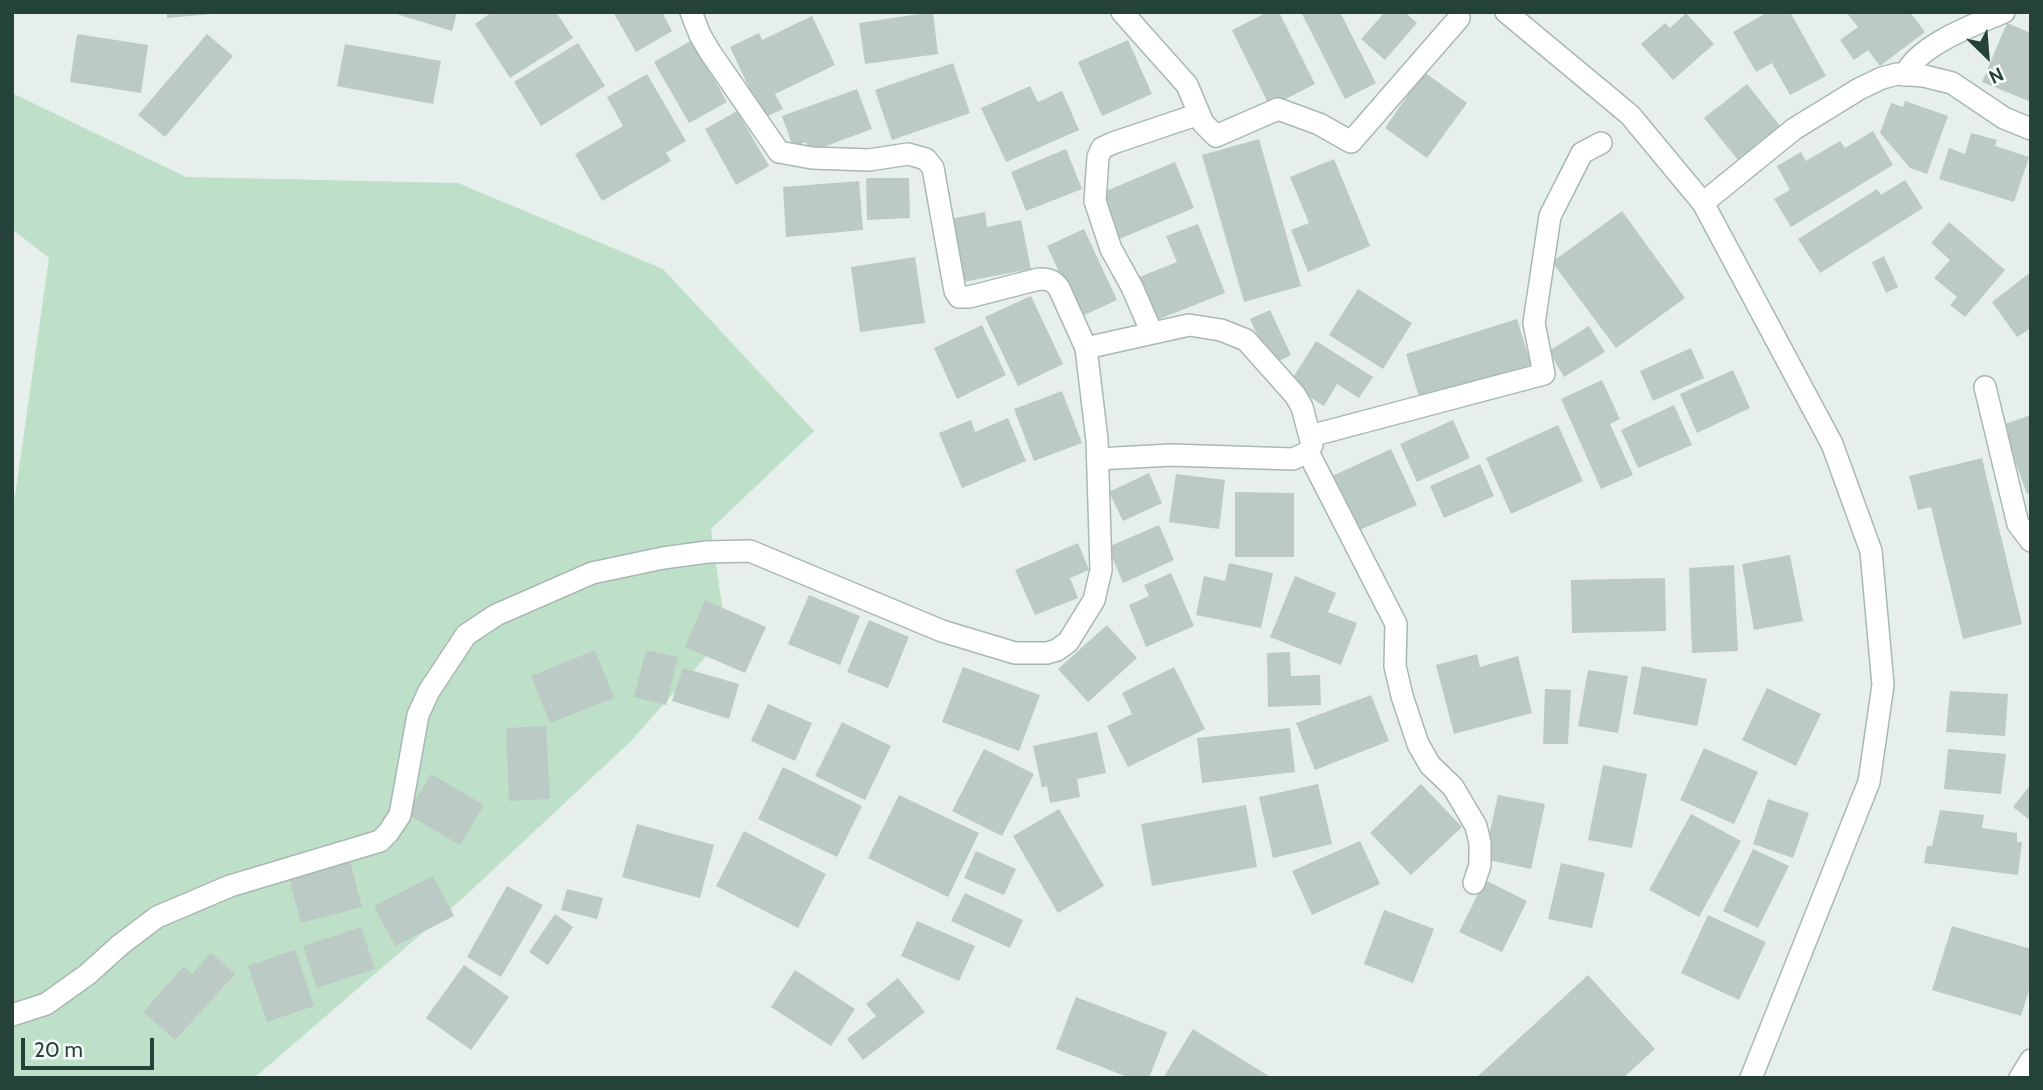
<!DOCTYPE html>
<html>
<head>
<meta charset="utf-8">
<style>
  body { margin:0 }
  #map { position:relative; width:2043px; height:1090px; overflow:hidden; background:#e6efeb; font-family:Cabin,sans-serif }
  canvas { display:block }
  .frame { position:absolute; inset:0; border:14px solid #24423a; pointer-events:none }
  .north { position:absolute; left:1952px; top:21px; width:70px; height:70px; -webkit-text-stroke:5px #f7fbf9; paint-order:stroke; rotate:155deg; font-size:19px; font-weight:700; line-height:28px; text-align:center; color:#24423a }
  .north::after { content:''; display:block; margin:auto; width:24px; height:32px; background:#24423a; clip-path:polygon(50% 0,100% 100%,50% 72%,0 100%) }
  .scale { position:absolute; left:21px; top:1038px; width:133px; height:32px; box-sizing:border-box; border:4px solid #24423a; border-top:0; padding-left:9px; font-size:21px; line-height:24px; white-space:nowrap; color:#24423a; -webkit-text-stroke:5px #f7fbf9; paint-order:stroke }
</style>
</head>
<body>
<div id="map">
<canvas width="2043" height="1090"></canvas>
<div class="frame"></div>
<div class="north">N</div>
<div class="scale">20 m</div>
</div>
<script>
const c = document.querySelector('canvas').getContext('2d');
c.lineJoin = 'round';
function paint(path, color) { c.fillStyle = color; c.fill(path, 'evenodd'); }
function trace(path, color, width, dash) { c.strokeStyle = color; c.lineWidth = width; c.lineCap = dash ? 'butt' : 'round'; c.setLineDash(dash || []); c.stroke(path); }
paint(new Path2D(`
  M12,93L186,177L458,183L663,269L814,431L711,529L726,634L631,741L463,898L254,1078H12V499L15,496L49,258L12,229Z`), '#bfe0c8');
paint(new Path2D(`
  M167,12H212V14L167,18Z
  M390,12H457L452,31Z
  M492,12H556L573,38L510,78L475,24Z
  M613,12H662L672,31L636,52Z
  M933,12L938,54L865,64L859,23Z
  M1268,12H1279L1315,84L1270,107L1232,30Z
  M1301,12H1340L1376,83L1345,99Z
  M1385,12H1405L1417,23L1385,60L1361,39Z
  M1768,12H1790L1826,76L1790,95L1772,63L1756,72L1733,32Z
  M1846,12H1910L1925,32L1880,66L1868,50L1854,60L1840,40L1858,27Z
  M1686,13L1714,44L1673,80L1641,44L1665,23L1670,28Z
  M812,16L835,65L775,94L783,109L763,118L730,47L759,33L762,40Z
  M2007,23L2031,33V102L1982,82Z
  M77,34L148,45L141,93L70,82Z
  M207,34L233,56L165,137L138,115Z
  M692,40L727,102L689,123L654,62Z
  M1128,40L1152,94L1102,116L1078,62Z
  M578,43L605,86L541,126L514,82Z
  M345,44L441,61L433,104L337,86Z
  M953,63L970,113L892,140L875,90Z
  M1424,72L1467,103L1427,158L1385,128Z
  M647,74L686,141L666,153L671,161L602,201L575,154L623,126L607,97Z
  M1747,84L1781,127L1738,160L1704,118Z
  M1030,86L1038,102L1062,91L1079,130L1006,162L981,108Z
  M857,89L872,129L810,152L806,142L793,147L782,116Z
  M1905,101L1948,116L1927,174L1910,168L1880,133L1891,103L1903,107Z
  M737,111L769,166L736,185L705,129Z
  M1873,131L1893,165L1791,227L1774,199L1790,190L1777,166L1801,152L1806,161L1840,141L1845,148Z
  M1971,133L1997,140L1995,146L2029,157L2014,202L1939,179L1949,148L1965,154Z
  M1259,139L1301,286L1244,302L1202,155Z
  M1066,149L1082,189L1026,211L1011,172Z
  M1334,159L1370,246L1308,272L1291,230L1309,223L1290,177Z
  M1175,162L1194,208L1119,239L1099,194Z
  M866,178H909L910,218L867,220Z
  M1905,180L1923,208L1820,273L1798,239L1877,189L1881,195Z
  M859,181L863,230L786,237L783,187Z
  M1622,211L1685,298L1616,348L1552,262Z
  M985,212L987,227L1021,220L1031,269L958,283L945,220Z
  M1949,222L2005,270L1965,317L1950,305L1957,297L1934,278L1950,260L1931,243Z
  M1198,224L1225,293L1154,321L1137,278L1177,262L1166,236Z
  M1084,229L1117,300L1080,317L1047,246Z
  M1884,256L1898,287L1886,293L1872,262Z
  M915,257L925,323L860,332L851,267Z
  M2031,272V328L2017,337L1992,302Z
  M1358,289L1412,323L1383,369L1329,335Z
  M1031,296L1063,364L1018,386L985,317Z
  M1270,310L1291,355L1271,365L1250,319Z
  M1517,319L1531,365L1420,400L1406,354Z
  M982,325L1006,375L957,399L934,348Z
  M1589,326L1605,352L1564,377L1549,351Z
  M1316,341L1373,377L1359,398L1337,384L1324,406L1289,384Z
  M1691,348L1704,378L1653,401L1640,371Z
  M1733,370L1750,408L1697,433L1680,394Z
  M1602,380L1620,419L1610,424L1633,475L1601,489L1561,399Z
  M1062,391L1082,443L1034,461L1014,409Z
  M1674,405L1692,445L1638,468L1621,430Z
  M2031,415V493L2027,494L2002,425Z
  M1008,418L1026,461L962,488L939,433L971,420L975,432Z
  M1453,420L1470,458L1417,482L1400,444Z
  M1558,425L1583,481L1511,514L1486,458Z
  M1391,449L1417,505L1355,532L1330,477Z
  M1982,458L2022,624L1963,639L1931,507L1918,510L1909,476Z
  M1480,464L1494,496L1444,518L1430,486Z
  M1149,473L1162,503L1123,521L1109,492Z
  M1176,474L1225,480L1219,529L1169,522Z
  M1235,492L1294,493V557H1235Z
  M1159,525L1174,560L1123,583L1108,547Z
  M1078,543L1089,570L1070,578L1078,598L1035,615L1015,570Z
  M1790,555L1803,621L1754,630L1742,564Z
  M1229,563L1273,573L1261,628L1196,615L1204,576L1225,581Z
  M1734,565L1738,651L1692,653L1689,568Z
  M1171,573L1194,626L1146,647L1129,605L1149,596L1144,585Z
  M1295,576L1336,593L1328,612L1357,623L1341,665L1270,637Z
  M1665,578L1666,631L1572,633L1571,580Z
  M809,595L860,616L840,665L788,644Z
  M705,600L766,627L745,673L685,647Z
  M869,620L909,637L888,688L847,672Z
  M1107,625L1137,658L1088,702L1058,669Z
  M595,650L614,698L550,723L531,676Z
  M646,650L678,657L666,705L634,697Z
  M1290,652L1291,676L1320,675L1321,705L1268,707L1267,653Z
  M1477,654L1480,667L1518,656L1532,713L1454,734L1436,665Z
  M1642,666L1707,679L1697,726L1633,714Z
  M963,667L1040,695L1019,751L942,722Z
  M1174,667L1205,729L1128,767L1107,726L1132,714L1122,693Z
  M683,668L739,684L729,719L672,701Z
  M1588,670L1628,676L1618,733L1578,726Z
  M1767,688L1821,714L1796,766L1742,740Z
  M1545,689L1571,690L1568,744H1543Z
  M1950,691L2008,694L2005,736L1946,732Z
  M1371,695L1389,741L1315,770L1296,723Z
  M768,704L812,723L795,761L751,741Z
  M842,722L891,746L865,800L815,776Z
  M546,726L550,799L509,801L506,728Z
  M1290,728L1295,772L1202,783L1197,738Z
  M1097,732L1106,773L1077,779L1080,797L1050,803L1047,786L1042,788L1033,746Z
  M1704,748L1758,772L1734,824L1680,800Z
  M984,749L1034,774L1002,836L952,811Z
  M1948,749L2006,754L2001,794L1944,789Z
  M1603,765L1647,774L1632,848L1588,840Z
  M783,767L862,806L837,857L758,819Z
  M431,774L484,805L460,845L407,814Z
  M1318,784L1332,844L1273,858L1259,797Z
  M1421,784L1462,827L1411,875L1370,833Z
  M2031,784V821L2013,807Z
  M899,795L979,833L948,897L868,858Z
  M1498,795L1545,804L1531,869L1484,859Z
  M1768,799L1809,813L1793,858L1753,844Z
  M1246,805L1257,867L1152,886L1141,824Z
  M1059,809L1104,886L1058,913L1013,836Z
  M1940,810L1984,815L1982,828L2017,833V842H2022L2018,875L1924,863L1927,846H1932Z
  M1691,814L1741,841L1699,917L1649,890Z
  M637,824L714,845L700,898L622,877Z
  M744,831L826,874L798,928L716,886Z
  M1360,841L1380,884L1312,915L1292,871Z
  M1753,849L1789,866L1758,928L1723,911Z
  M976,851L1016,869L1004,895L964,878Z
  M349,857L362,907L301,923L288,874Z
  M1561,863L1605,873L1592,928L1548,919Z
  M433,876L454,916L395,946L374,906Z
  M1485,880L1527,901L1502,952L1459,932Z
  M507,886L543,905L501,977L467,957Z
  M567,889L603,898L597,919L561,910Z
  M965,893L1023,920L1010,948L951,921Z
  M1384,910L1434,929L1413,983L1364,964Z
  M555,914L573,927L548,965L529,952Z
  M1708,915L1766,942L1739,1000L1681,973Z
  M917,921L975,946L959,981L901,956Z
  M1952,926L2031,949V984L2021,1016L1932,990Z
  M361,927L375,969L317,988L303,946Z
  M295,950L314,1006L267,1022L248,966Z
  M211,953L235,974L175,1040L143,1012L184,966L192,974Z
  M464,965L509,997L471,1050L426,1018Z
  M795,970L855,1009L831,1046L771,1007Z
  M1588,975L1655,1049L1623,1078H1480L1478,1076Z
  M898,978L925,1012L863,1060L847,1039L876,1016L866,1004Z
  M1076,997L1167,1032L1149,1078H1130L1056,1049Z
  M1193,1029L1272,1078H1163Z`), '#bbcac4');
const minor = new Path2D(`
  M1122,12L1187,85L1203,123L1216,136L1278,109L1319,124L1351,142L1459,18
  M1905,75C1918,45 1974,25 2004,12
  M1703,203L1794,129L1859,89L1882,78L1897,74L1924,76L1952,83L2004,118L2031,129
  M1152,333L1132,287L1111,249L1095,201L1098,157L1102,148L1113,143L1199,114
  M1086,348L1189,325L1221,330L1246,340L1295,395L1302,407L1312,445L1308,452L1293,459L1171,455L1098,459
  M1985,387L2018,524L2031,541
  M1310,436L1544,374L1534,323L1550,216L1582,153L1601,143
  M1308,452L1396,624L1395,666L1402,696L1418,744L1430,765L1453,787L1476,826L1480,843V865L1474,883
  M12,1015L46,1004L88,974L120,945L157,917L230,886L380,841L388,833L400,815L418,715L429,691L466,635L496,615L592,573L663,558L707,552L750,551L942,631L1015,653H1047L1057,650L1068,642L1094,600L1101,570L1097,440L1086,348L1059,288C1053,280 1048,279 1039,279L969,297H959L955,291L933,168L926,159L908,154L869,160L812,158L779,152L710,52L700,35L691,12
  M2020,1078L2031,1060`);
const tertiary = new Path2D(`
  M1506,12L1630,115L1703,203L1832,444L1871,551L1883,685L1869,782L1751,1078`);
trace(minor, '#a8b8b2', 24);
trace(tertiary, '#a8b8b2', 24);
trace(minor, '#fff', 21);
trace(tertiary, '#fff', 21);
</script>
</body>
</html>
